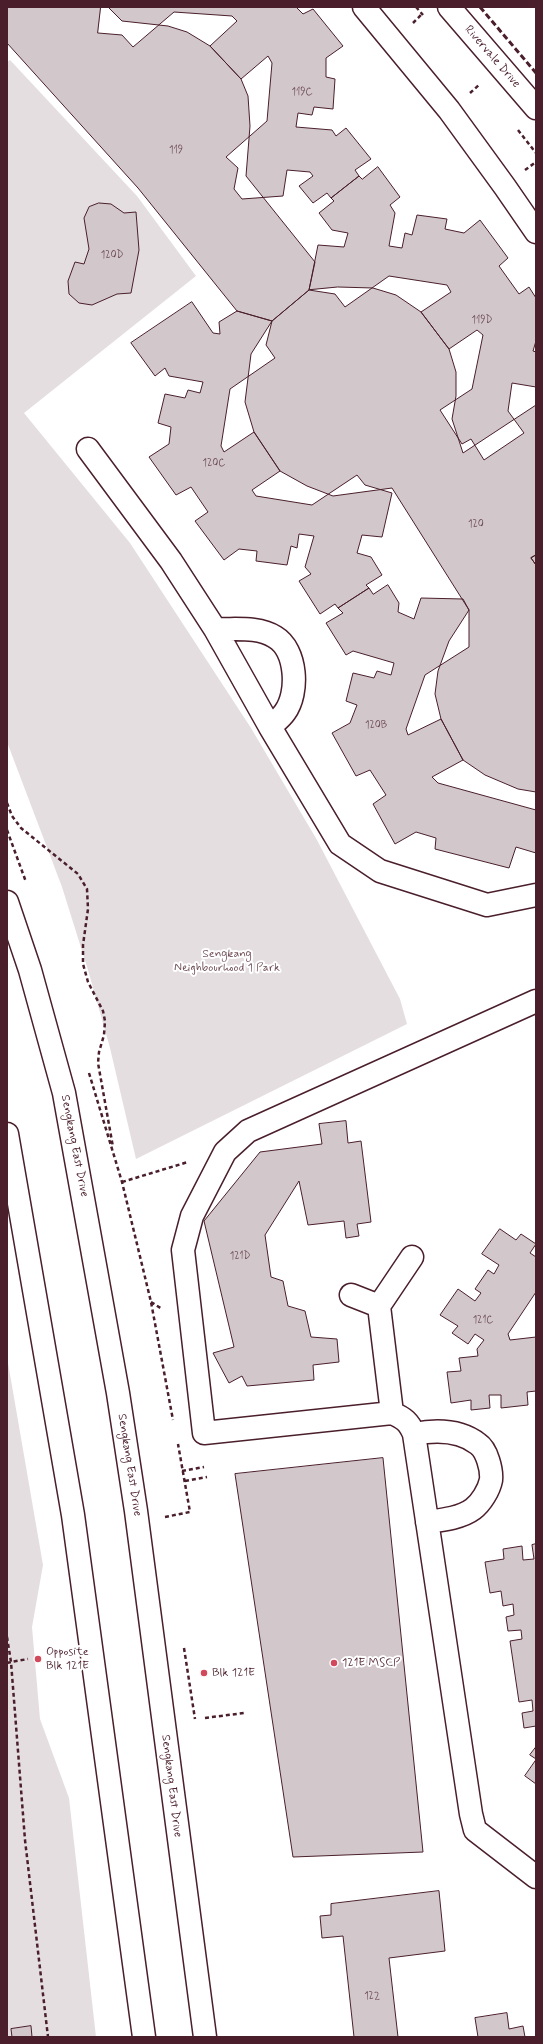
<!DOCTYPE html>
<html>
<head>
<meta charset="utf-8">
<style>
  body { margin:0 }
  #map { position:relative; width:543px; height:2044px; overflow:hidden; background:#fff; font-family:Mynerve,sans-serif }
  canvas { display:block }
  .frame { position:absolute; inset:0; border:8px solid #4a1f2b; pointer-events:none }
</style>
</head>
<body>
<div id="map">
<canvas width="543" height="2044"></canvas>
<div class="frame"></div>
</div>
<script>
const c = document.querySelector('canvas').getContext('2d');
c.lineJoin = 'round';
function paint(path, color) { c.fillStyle = color; c.fill(path, 'evenodd'); }
function trace(path, color, width, dash) { c.strokeStyle = color; c.lineWidth = width; c.lineCap = dash ? 'butt' : 'round'; c.setLineDash(dash || []); c.stroke(path); }
function write(font, color, halo, rows, align = 'center') {
  c.font = font + ' Mynerve,sans-serif'; c.lineWidth = 4; c.setLineDash([]); c.textBaseline = 'middle'; c.strokeStyle = halo; c.fillStyle = color; for (const [text, x, y, turn = 0] of rows) {
    c.save(); c.translate(x, y); c.rotate((+turn || 0) * Math.PI / 180); c.textAlign = isNaN(turn) ? turn : align; if (halo) c.strokeText(text, 0, 0); c.fillText(text, 0, 0); c.restore();
  }
}
paint(new Path2D(`
  M10,60L137,196L196,276L24,413L130,543L251,728L317,840L400,999L407,1024L136,1159L110,1048L88,970L62,887L7,742V62Z
  M7,1357L43,1565L32,1627L40,1719L69,1798L96,2037H7Z`), '#e5dee0');
const building = new Path2D(`
  M7,7H108L122,21L168,26L187,32L210,46L241,79L248,96L250,126L246,176L315,262L309,290L272,321L237,311L138,188L7,43Z
  M101,7H296L303,14L313,9L343,46L326,58V77L335,79L333,109L314,107L312,115L298,113L296,127L332,130L336,136L346,128L371,159L355,170L359,176L331,198L327,193L313,203L299,186L313,176L310,172L287,170L283,196L242,199L234,189L238,168L226,157L267,121L272,63L268,56L241,79L210,46L237,21L232,16L174,12L133,47L122,35L98,33Z
  M378,167L400,197L390,205L395,213L389,246L402,248L405,233L412,235L417,215L447,219L445,229L464,233L480,220L508,258L499,266L519,294L529,287L536,298V341L533,351L536,352V387L512,383L508,411L524,433L484,460L471,439L462,444L440,410L472,389L483,335L477,330L449,349L421,312L451,292L447,285L389,276L345,307L335,294L309,290L318,245L344,247L348,233L332,230L319,213L334,201L331,198L359,176L362,179Z
  M99,203L111,204L124,213L136,212L139,250L131,293L117,294L92,305L79,303L69,294L68,281L75,262L84,264L89,249L84,218L89,207Z
  M338,287L373,288L396,295L421,312L449,349L456,372V396L452,419L463,453L536,405V555L531,558L536,565V792L518,789L485,775L463,760L441,719L435,694L438,671L449,641L469,610L392,488L333,496L307,486L280,471L254,432L245,402L251,354L272,321L309,290Z
  M192,302L213,333L220,334L219,322L237,311L272,321L266,345L275,358L230,389L221,446L224,452L254,432L280,471L252,490L256,496L312,505L357,475L365,485L392,493L382,537L362,535L357,553L371,557L382,575L366,585L369,588L338,608L335,604L320,614L299,581L311,574L305,567L314,536L299,534L297,548L291,546L287,565L256,561L257,551L239,549L224,560L195,521L208,512L191,487L176,495L149,457L169,444L171,427L158,423L165,394L185,398L188,390L200,393L203,382L169,376L165,368L155,376L131,343Z
  M536,555V565L531,558Z
  M388,585L399,603L398,612L414,619L421,598L463,599L469,610V647L425,675L406,729L408,735L441,719L463,760L432,777L438,783L536,810V853L516,847L509,868L435,849L436,838L416,832L395,844L373,804L386,795L370,770L356,776L332,733L350,723L357,705L346,701L353,673L374,678L377,671L391,675L394,663L353,651L346,655L326,623L343,613L338,608L369,588L373,594Z
  M346,1121L348,1143L361,1141L371,1222L357,1224L359,1236L346,1238L344,1221L308,1225L299,1181L265,1235L271,1277L283,1281L288,1306L305,1311L311,1337L337,1339L339,1362L313,1365L314,1380L247,1386L242,1376L229,1383L213,1353L234,1347L204,1221L260,1152L322,1144L319,1124Z
  M500,1229L516,1240L521,1234L536,1244L530,1253L536,1257V1292L508,1334L510,1340L536,1337V1391L527,1392L528,1405L501,1408V1395H489L490,1408L471,1410V1400L451,1403L447,1372L461,1371L459,1358L478,1356L477,1349L484,1340L475,1334L468,1344L452,1333L458,1326L440,1315L458,1289L475,1301L481,1293L475,1289L488,1270L494,1274L499,1265L482,1254Z
  M383,1458L423,1852L293,1857L235,1474Z
  M536,1544V1726L524,1728L522,1713L533,1711L532,1700L519,1702L510,1641L522,1639L521,1630L508,1631L506,1617L514,1615L513,1604L503,1606L501,1591L490,1593L485,1562L504,1559L503,1549L522,1546L523,1560L534,1559L532,1545Z
  M536,1747V1759L530,1755Z
  M536,1760V1784L525,1776Z
  M439,1891L445,1951L389,1958L398,2037H354L343,1936L322,1938L320,1916L331,1915V1904Z
  M507,2013L509,2029L523,2026L525,2037H478L475,2018Z
  M31,2026L32,2037H12L11,2029Z`);
paint(building, '#d2c7cb');
trace(building, '#4a1f2b', 1);
const minor = new Path2D(`
  M364,7L449,110L505,187L536,232
  M449,7L536,108
  M88,449L171,561L215,629L270,727L340,844L380,871L487,905L536,895
  M215,629C234,630 258,626 275,637C297,650 299,693 285,712C281,718 275,722 270,727
  M536,1001L248,1131L225,1152L192,1216L183,1250L204,1433L392,1413C404,1418 409,1422 414,1434L471,1814L475,1830L536,1877
  M351,1295L379,1306L392,1413
  M379,1306L412,1257
  M414,1434C435,1430 460,1430 478,1444C487,1450 492,1470 491,1480C489,1490 481,1503 473,1509C461,1518 442,1520 427,1522`);
const major = new Path2D(`
  M7,902L30,970L64,1093L118,1393L136,1511L205,2037
  M7,1134L73,1515L144,2037`);
trace(minor, '#4a1f2b', 25);
trace(major, '#4a1f2b', 25);
trace(new Path2D(`
  M416,7L423,15
  M413,23L422,14
  M470,93L480,84
  M518,130L536,153
  M525,170L536,162
  M7,803L12,816L21,828L78,874L87,889L88,909L83,945V964L88,982L103,1011L105,1021L104,1035L99,1052L98,1063L113,1147
  M7,830L26,882
  M89,1073L122,1182L151,1302L173,1420
  M122,1182L188,1162
  M151,1302L162,1309
  M182,1471L204,1467
  M185,1481L207,1477
  M165,1517L190,1512L178,1444
  M7,1637L11,1662L28,1659
  M184,1648L195,1719
  M7,1663L11,1662L25,1840L48,2037
  M205,1718L244,1713`), '#4a1f2b', 2.5, [4, 3]);
trace(minor, '#fff', 22);
trace(major, '#fff', 22);
trace(new Path2D(`
  M480,7L536,73`), '#4a1f2b', 3, [6, 3]);
for (const [x, y, r, color] of [
  [38,1659,4,"#d1495b"],
  [334,1663,4,"#d1495b"],
  [204,1673,4,"#d1495b"]
]) { const dot = new Path2D(); dot.arc(x, y, r, 0, 2 * Math.PI); c.fillStyle = color; c.fill(dot); trace(dot, '#fff', 1.5); }
write('10px', '#6c4953', null, [
  ["119C",302,93],
  ["119",176,151],
  ["120D",112,256],
  ["119D",482,321],
  ["120C",214,464],
  ["120",476,525],
  ["120B",376,726],
  ["121D",240,1257],
  ["121C",483,1321],
  ["122",372,1997]
]);
write('12px', '#4a1f2b', '#fff', [
  ["Rivervale Drive",492,57,49],
  ["Sengkang East Drive",74,1146,79],
  ["Sengkang East Drive",129,1465,81],
  ["Sengkang East Drive",171,1786,83]
]);
write('12px', '#714f58', '#fff', [
  ["Sengkang",227,954],
  ["Neighbourhood 1 Park",227,968]
]);
write('12px', '#4a1f2b', '#fff', [
  ["Opposite",46,1652],
  ["Blk 121E",46,1666],
  ["121E MSCP",342,1663],
  ["Blk 121E",212,1673]
], 'left');
</script>
</body>
</html>
